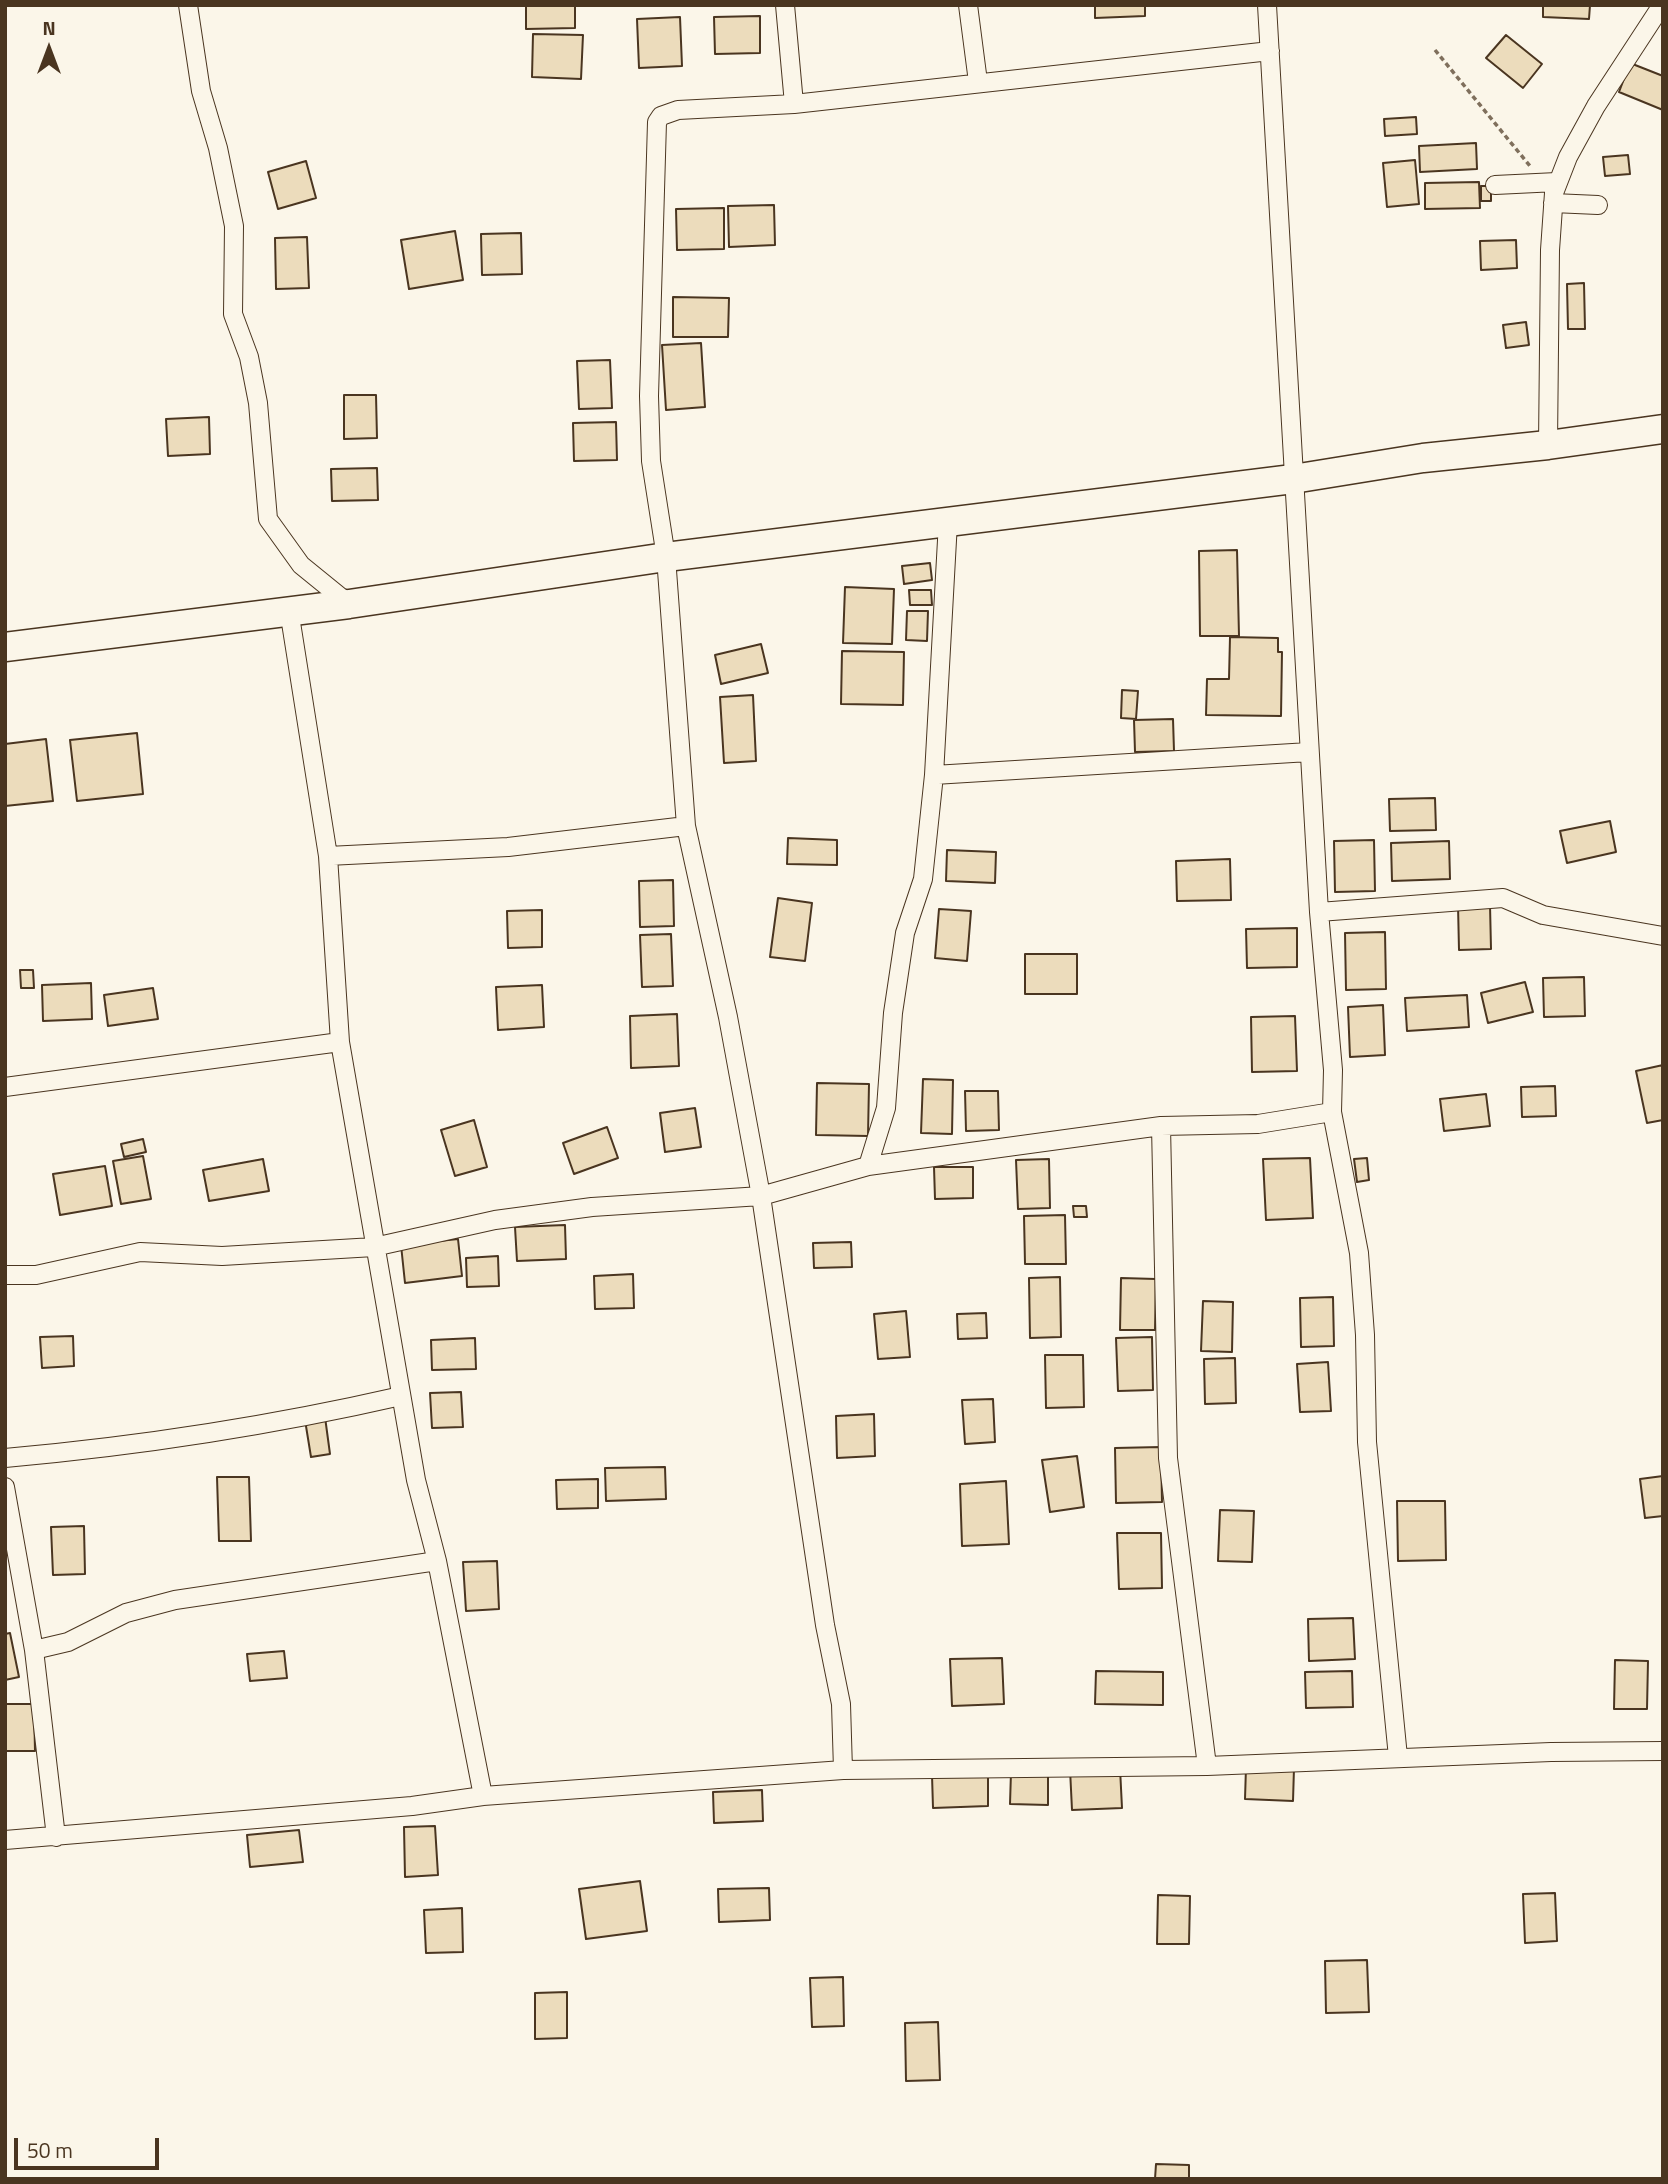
<!DOCTYPE html>
<html>
<head>
<meta charset="utf-8">
<style>
  body { margin:0 }
  #map { position:relative; width:1668px; height:2184px; overflow:hidden; background:#fbf6e9; font-family:"Titillium Web",sans-serif }
  canvas { display:block }
  .frame { position:absolute; inset:0; border:7px solid #4a3520; pointer-events:none }
  .north { position:absolute; left:14px; top:14px; width:70px; height:70px; -webkit-text-stroke:5px #fbf6e9; paint-order:stroke; rotate:0deg; font-size:19px; font-weight:700; line-height:28px; text-align:center; color:#4a3520 }
  .north::after { content:''; display:block; margin:auto; width:24px; height:32px; background:#4a3520; clip-path:polygon(50% 0,100% 100%,50% 72%,0 100%) }
  .scale { position:absolute; left:14px; top:2138px; width:145px; height:32px; box-sizing:border-box; border:4px solid #4a3520; border-top:0; padding-left:9px; font-size:21px; line-height:24px; white-space:nowrap; color:#4a3520; -webkit-text-stroke:5px #fbf6e9; paint-order:stroke }
</style>
</head>
<body>
<div id="map">
<canvas width="1668" height="2184"></canvas>
<div class="frame"></div>
<div class="north">N</div>
<div class="scale">50 m</div>
</div>
<script>
const c = document.querySelector('canvas').getContext('2d');
c.lineJoin = 'round';
function paint(path, color) { c.fillStyle = color; c.fill(path, 'evenodd'); }
function trace(path, color, width, dash) { c.strokeStyle = color; c.lineWidth = width; c.lineCap = dash ? 'butt' : 'round'; c.setLineDash(dash || []); c.stroke(path); }
const building = new Path2D(`
  M526,5H575V28L526,29Z
  M1095,5H1145V16L1095,18Z
  M1543,5H1590L1589,19L1543,17Z
  M760,16V53L715,54L714,17Z
  M680,17L682,66L639,68L637,19Z
  M533,34L583,35L581,79L532,77Z
  M1506,35L1542,64L1523,88L1486,58Z
  M1630,63L1663,76V110L1619,92Z
  M1416,117L1417,134L1385,136L1384,119Z
  M1476,143L1477,169L1420,172L1419,146Z
  M1628,155L1630,174L1605,176L1603,157Z
  M1415,160L1419,204L1387,207L1383,163Z
  M306,161L316,198L278,209L268,172Z
  M1479,182L1480,208L1425,209V183Z
  M1481,186H1491V201H1481Z
  M774,205L775,245L729,247L728,206Z
  M724,208V249L677,250L676,209Z
  M455,231L463,280L409,289L401,240Z
  M521,233L522,274L482,275L481,234Z
  M307,237L309,288L276,289L275,238Z
  M1516,240L1517,268L1481,270L1480,241Z
  M1584,283L1585,329H1568L1567,284Z
  M673,297L729,298L728,337H673Z
  M1526,322L1529,345L1506,348L1503,325Z
  M701,343L705,407L666,410L662,345Z
  M610,360L612,408L579,409L577,361Z
  M344,395H376L377,438L344,439Z
  M209,417L210,454L168,456L166,419Z
  M616,422L617,460L574,461L573,423Z
  M377,468L378,500L332,501L331,469Z
  M1237,550L1239,636H1200L1199,551Z
  M930,563L932,580L904,584L902,566Z
  M845,587L894,589L892,644L843,643Z
  M909,590H931L932,605H910Z
  M907,611H928L927,641L906,640Z
  M1230,637L1278,638V652H1282L1281,716L1206,715L1207,679H1229Z
  M761,644L768,673L721,684L715,655Z
  M842,651L904,652L903,705L841,704Z
  M1122,690L1138,691L1136,719L1121,718Z
  M753,695L756,761L724,763L720,697Z
  M1173,719L1174,751L1135,752L1134,720Z
  M137,733L143,794L77,801L70,740Z
  M46,739L53,801L5,806V744Z
  M1435,798L1436,830L1390,831L1389,799Z
  M1610,821L1616,852L1567,863L1560,831Z
  M788,838L837,840V865L787,864Z
  M1374,840L1375,891L1335,892L1334,841Z
  M1449,841L1450,879L1392,881L1391,843Z
  M947,850L996,852L995,883L946,881Z
  M1230,859L1231,900L1177,901L1176,861Z
  M673,880L674,926L640,927L639,881Z
  M778,898L812,903L805,961L770,957Z
  M1458,905H1490L1491,949L1459,950Z
  M939,909L971,911L967,961L935,958Z
  M542,910V947L508,948L507,911Z
  M1297,928V967L1247,968L1246,929Z
  M1385,932L1386,989L1346,990L1345,933Z
  M671,934L673,986L642,987L640,935Z
  M1025,954H1077V994H1025Z
  M20,970H33L34,988H21Z
  M1584,977L1585,1016L1544,1017L1543,978Z
  M1525,982L1533,1012L1488,1023L1481,993Z
  M91,983L92,1019L43,1021L42,985Z
  M542,985L544,1027L498,1030L496,987Z
  M153,988L158,1019L108,1026L104,995Z
  M1467,995L1469,1027L1407,1031L1405,998Z
  M1383,1005L1385,1055L1350,1057L1348,1007Z
  M677,1014L679,1066L631,1068L630,1016Z
  M1295,1016L1297,1071L1252,1072L1251,1017Z
  M1663,1065V1120L1647,1123L1636,1071Z
  M923,1079L953,1080L952,1134L921,1133Z
  M817,1083L869,1084L868,1136L816,1135Z
  M1555,1086L1556,1116L1522,1117L1521,1087Z
  M965,1091H998L999,1130L966,1131Z
  M1486,1094L1490,1126L1444,1131L1440,1099Z
  M695,1108L701,1147L665,1152L660,1113Z
  M474,1120L487,1167L455,1176L441,1130Z
  M607,1127L618,1158L574,1174L563,1143Z
  M143,1139L146,1152L124,1157L121,1144Z
  M143,1156L151,1199L121,1204L113,1161Z
  M1310,1158L1313,1218L1266,1220L1263,1159Z
  M1367,1158L1369,1180L1357,1182L1354,1159Z
  M263,1159L269,1191L209,1201L203,1170Z
  M1049,1159L1050,1208L1018,1209L1016,1160Z
  M105,1166L112,1206L60,1215L53,1174Z
  M934,1167H973V1198L935,1199Z
  M1073,1206H1086L1087,1217H1074Z
  M1065,1215L1066,1264H1025L1024,1216Z
  M565,1225L566,1259L517,1261L515,1227Z
  M458,1239L462,1276L405,1283L401,1245Z
  M851,1242L852,1267L814,1268L813,1243Z
  M498,1256L499,1286L467,1287L466,1258Z
  M633,1274L634,1308L595,1309L594,1276Z
  M1060,1277L1061,1337L1030,1338L1029,1278Z
  M1121,1278L1156,1279L1155,1330H1120Z
  M1333,1297L1334,1346L1301,1347L1300,1298Z
  M1203,1301L1233,1302L1232,1352L1201,1351Z
  M906,1311L910,1357L878,1359L874,1314Z
  M986,1313L987,1338L958,1339L957,1314Z
  M73,1336L74,1366L42,1368L40,1337Z
  M1152,1337L1153,1390L1118,1391L1116,1338Z
  M475,1338L476,1369L432,1370L431,1340Z
  M1045,1355H1083L1084,1407L1046,1408Z
  M1235,1358L1236,1403L1205,1404L1204,1359Z
  M1328,1362L1331,1411L1300,1412L1297,1364Z
  M461,1392L463,1427L432,1428L430,1393Z
  M993,1399L995,1442L965,1444L962,1400Z
  M874,1414L875,1456L837,1458L836,1416Z
  M325,1417L330,1454L311,1457L305,1420Z
  M1161,1447L1162,1502L1116,1503L1115,1448Z
  M1077,1456L1084,1507L1050,1512L1042,1460Z
  M665,1467L666,1499L606,1501L605,1468Z
  M1663,1476V1516L1645,1518L1640,1479Z
  M217,1477H249L251,1541H219Z
  M598,1479V1508L557,1509L556,1480Z
  M1006,1481L1009,1544L962,1546L960,1484Z
  M1397,1501H1445L1446,1560L1398,1561Z
  M1220,1510L1254,1511L1252,1562L1218,1561Z
  M84,1526L85,1574L53,1575L51,1527Z
  M1117,1533H1161L1162,1588L1119,1589Z
  M497,1561L499,1609L466,1611L463,1562Z
  M1353,1618L1355,1659L1309,1661L1308,1619Z
  M10,1633L19,1677L5,1680V1634Z
  M284,1651L287,1678L250,1681L247,1654Z
  M1002,1658L1004,1704L952,1706L950,1659Z
  M1615,1660L1648,1661L1647,1709H1614Z
  M1096,1671L1163,1672V1705L1095,1704Z
  M1352,1671L1353,1707L1306,1708L1305,1672Z
  M5,1704H34L35,1751H5Z
  M1246,1767L1294,1768L1293,1801L1245,1799Z
  M1120,1768L1122,1808L1072,1810L1070,1769Z
  M1011,1772L1048,1773V1805L1010,1804Z
  M988,1773V1806L933,1808L932,1775Z
  M762,1790L763,1821L714,1823L713,1792Z
  M435,1826L438,1875L405,1877L404,1827Z
  M299,1830L303,1862L250,1867L247,1835Z
  M640,1881L647,1931L586,1939L579,1889Z
  M769,1888L770,1920L719,1922L718,1889Z
  M1555,1893L1557,1941L1525,1943L1523,1894Z
  M1158,1895L1190,1896L1189,1944H1157Z
  M462,1908L463,1952L426,1953L424,1910Z
  M1367,1960L1369,2012L1326,2013L1325,1961Z
  M843,1977L844,2026L812,2027L810,1978Z
  M567,1992V2038L535,2039V1993Z
  M938,2022L940,2080L906,2081L905,2023Z
  M1156,2164L1189,2165V2179H1155Z`);
paint(building, '#ecdcbc');
trace(building, '#4a3520', 2);
const street = new Path2D(`
  M188,5L201,91L218,148L234,226L233,314L249,357L258,403L268,519L301,565L349,604
  M785,5L794,104
  M968,5L978,82
  M1267,5L1319,912L1333,1070L1332,1112L1359,1253L1365,1335L1367,1442L1398,1757
  M1495,185L1557,182
  M1553,203L1598,205
  M1548,445L1550,250L1554,193L1568,157L1596,106L1662,5
  M289,610L328,856L340,1042L416,1480L437,1561L483,1796L843,1770L1207,1766L1551,1752L1663,1751
  M934,775L1309,752
  M328,856L508,847L686,826
  M1319,912L1503,898L1543,915L1663,936
  M5,1087L340,1042
  M1161,1126L1168,1458L1207,1766
  M868,1166L886,1108L893,1013L905,933L923,879L934,775L948,522
  M5,1275H36L140,1252L222,1256L374,1247L495,1220L592,1207L761,1196L868,1166L1161,1126L1258,1124L1332,1112
  M5,1458C139,1446 270,1426 401,1396
  M5,1487L34,1650L68,1642L126,1613L175,1600L437,1561
  M34,1650L56,1837
  M843,1770L841,1704L825,1625L761,1196L728,1017L686,826L666,557L651,461L649,396L657,122L661,116L678,110L794,104L1270,51
  M5,1840L412,1806L483,1796`);
const primary = new Path2D(`
  M5,647L349,604L666,557L1293,479L1423,458L1548,445L1663,429`);
trace(street, '#4a3520', 20);
trace(primary, '#4a3520', 31);
trace(new Path2D(`
  M1435,50L1530,166`), '#7f6f5c', 3.5, [5, 3.5]);
trace(street, '#fbf6e9', 18);
trace(primary, '#fbf6e9', 28);
</script>
</body>
</html>
